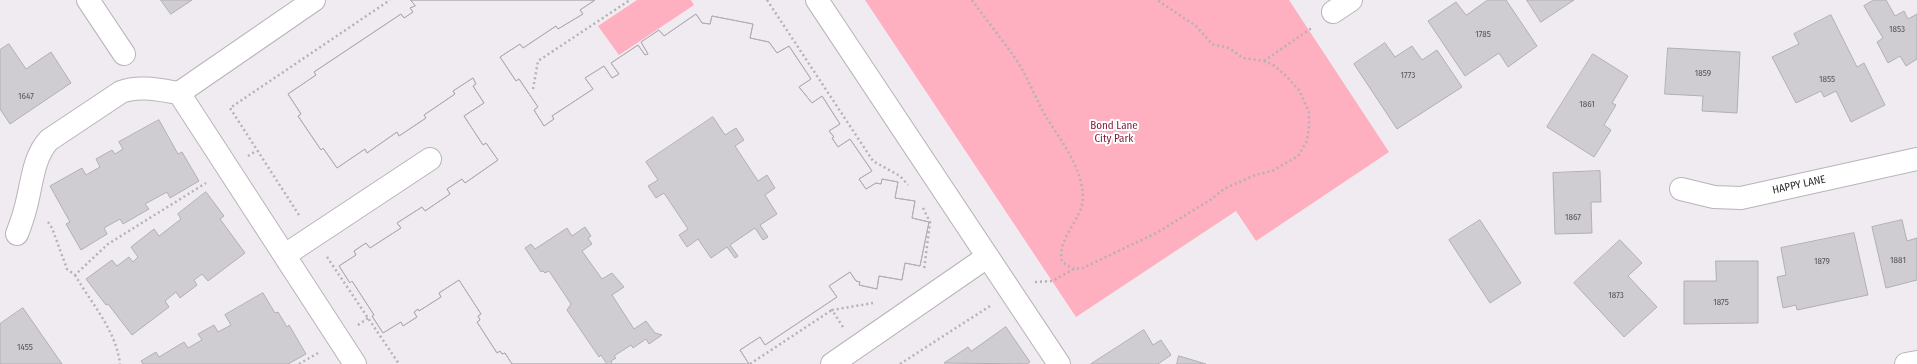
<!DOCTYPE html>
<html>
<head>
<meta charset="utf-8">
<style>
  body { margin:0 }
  canvas { display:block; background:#f0ebf0 }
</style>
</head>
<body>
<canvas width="1917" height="364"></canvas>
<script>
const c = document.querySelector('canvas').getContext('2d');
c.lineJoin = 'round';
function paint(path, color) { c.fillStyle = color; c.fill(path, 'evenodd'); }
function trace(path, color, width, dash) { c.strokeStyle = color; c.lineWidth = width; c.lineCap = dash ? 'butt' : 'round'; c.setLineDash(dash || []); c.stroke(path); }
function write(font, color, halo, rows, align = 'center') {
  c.font = font + ' "Fira Sans Condensed",sans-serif'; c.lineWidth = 4; c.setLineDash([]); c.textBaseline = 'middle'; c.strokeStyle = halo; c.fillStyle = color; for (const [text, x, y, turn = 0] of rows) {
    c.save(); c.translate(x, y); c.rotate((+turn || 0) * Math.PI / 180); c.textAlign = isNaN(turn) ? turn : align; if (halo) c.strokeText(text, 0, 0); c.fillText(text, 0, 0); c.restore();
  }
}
paint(new Path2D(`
  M637,0H691L694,5L619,55L598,26Z
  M865,0H1289L1389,152L1256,241L1236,211L1076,317Z`), '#feafc0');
const building = new Path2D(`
  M161,0H192L171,14Z
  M411,0H595L580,10L583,14L558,29L556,26L523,48L520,44L500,57L516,81L519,79L538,107L534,110L544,126L554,119L552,116L593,89L585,78L604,66L612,78L619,74L611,63L638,45L645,55L648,54L641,42L659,30L664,36L696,14L702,23L710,24L712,16L753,24L750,38L769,42L777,53L789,46L811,79L799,87L812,103L822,96L840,124L829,131L834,137L832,138L838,147L850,139L872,171L859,179L866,189L876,183L881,184L882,179L898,182L895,198L915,201L912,218L929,222L920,266L905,263L902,280L879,276L877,289L859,285L860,282L856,281L850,272L829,286L837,297L765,345L760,337L740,350L749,364H612L611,361L616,358L614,356L631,345L633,348L646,339L649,344L662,335L655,333L646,321L634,329L612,295L624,287L612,273L602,279L582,251L592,244L588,238L591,236L585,227L572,236L567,228L535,249L531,244L525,248L541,272L543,271L545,273L549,271L571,304L567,310L599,357L601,355L607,364H512L505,353L502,354L500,351L497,353L477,322L480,320L478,316L481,314L459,280L439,293L441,297L419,311L418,309L414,312L417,317L403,326L401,322L383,333L372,316L374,315L352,281L350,283L339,266L356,255L354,251L366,243L370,248L401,228L397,223L422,207L425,211L450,194L447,189L462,179L465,183L498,160L486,143L483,145L464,116L484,103L473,86L476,84L473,78L453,91L455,94L424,115L426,118L399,136L397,132L367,153L365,149L337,168L323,148L321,150L298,116L301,114L288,94L316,75L314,72L401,14L404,18L413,12L410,8L415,6ZM713,117L725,135L736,128L744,140L735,146L758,181L767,175L775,188L765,195L777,214L760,225L768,237L763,240L755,228L730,245L738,256L735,258L727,247L711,258L698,239L687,247L679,235L688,229L664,193L656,198L648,186L658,180L646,162Z
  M411,0H595L580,10L583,14L558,29L556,26L523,48L520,44L500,57L516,81L519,79L538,107L534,110L544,126L554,119L552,116L593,89L585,78L604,66L612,78L619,74L611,63L638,45L645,55L648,54L641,42L659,30L664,36L696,14L702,23L710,24L712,16L753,24L750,38L769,42L777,53L789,46L811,79L799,87L812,103L822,96L840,124L829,131L834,137L832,138L838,147L850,139L872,171L859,179L866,189L876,183L881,184L882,179L898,182L895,198L915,201L912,218L929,222L920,266L905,263L902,280L879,276L877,289L859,285L860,282L856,281L850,272L829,286L837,297L765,345L760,337L740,350L749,364H512L505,353L502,354L500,351L497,353L477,322L480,320L478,316L481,314L459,280L439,293L441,297L419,311L418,309L414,312L417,317L403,326L401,322L383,333L372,316L374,315L352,281L350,283L339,266L356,255L354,251L366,243L370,248L401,228L397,223L422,207L425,211L450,194L447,189L462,179L465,183L498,160L486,143L483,145L464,116L484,103L473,86L476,84L473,78L453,91L455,94L424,115L426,118L399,136L397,132L367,153L365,149L337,168L323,148L321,150L298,116L301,114L288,94L316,75L314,72L401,14L404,18L413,12L410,8L415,6Z
  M1488,0H1506L1537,46L1508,67L1499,53L1465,76L1428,21L1456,2L1466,15Z
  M1527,0H1574L1541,22Z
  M1874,0H1886L1895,16L1904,11L1908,19L1917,14V59L1906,66L1900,56L1888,63L1877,42L1883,38L1864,6Z
  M1831,15L1857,67L1864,63L1885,105L1851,122L1836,91L1824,97L1821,91L1796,103L1772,57L1799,44L1794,34Z
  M1385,43L1395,57L1412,46L1422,60L1437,50L1462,87L1397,129L1354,64Z
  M9,44L26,69L51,52L71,83L10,124L0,109V50Z
  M1668,48L1740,52L1737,113L1702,111L1703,96L1665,94Z
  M1593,54L1628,76L1612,103L1616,105L1604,125L1611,130L1594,157L1547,127Z
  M159,120L178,154L182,152L199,181L170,198L167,192L145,204L149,209L123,224L120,219L104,228L107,234L81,250L66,224L70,222L50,186L82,168L86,175L100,167L96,159L112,150L115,154L123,149L119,142Z
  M1600,171L1601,202H1591L1592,233L1555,234L1553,173Z
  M206,192L224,216L220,219L245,253L208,281L202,274L194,280L197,285L180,298L176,292L165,301L169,307L132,335L108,304L106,305L86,279L112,260L117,266L129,257L133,262L138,257L131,247L154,229L159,236L181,219L178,214Z
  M1480,220L1521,283L1490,303L1449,240Z
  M1902,220L1907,241L1917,238V280L1886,288L1872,227Z
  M1854,233L1868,295L1797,310L1796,305L1783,308L1777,277L1786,275L1781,248Z
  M1620,240L1642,263L1628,276L1657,307L1624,337L1574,283Z
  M1716,261H1758V323L1684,324V281H1716Z
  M263,293L275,313L278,312L287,327L289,325L306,354L288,364H143L141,361L156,352L159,357L184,342L188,348L202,340L198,334L214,325L218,332L231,325L225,315Z
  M23,308L62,364H0V324Z
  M1006,327L1030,362L1027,364L944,363L968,347L971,351Z
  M1144,330L1153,345L1161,340L1171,355L1158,364H1091Z
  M1179,356L1206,364H1177Z`);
paint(building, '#cfcdd2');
trace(building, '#b1afb4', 1);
const minor = new Path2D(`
  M88,0L124,54
  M817,0L1059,364
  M1333,12L1351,0
  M179,93L355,364
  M1681,189L1714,197L1741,198L1917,159
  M17,234C20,226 23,218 25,210C32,187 32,158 49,140L121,92C139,85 160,90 179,93L314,0
  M285,255L430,159
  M832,364L987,257`);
const tertiary = new Path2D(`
  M1906,364L1917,362`);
trace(minor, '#b8b4b8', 24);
trace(tertiary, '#b8b4b8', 24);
trace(new Path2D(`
  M767,0L873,161L900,176L908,185
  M972,0C986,20 1003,40 1017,61C1028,78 1035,97 1045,115C1060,140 1082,166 1083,197C1083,220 1056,238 1062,262L1074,269
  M1264,61L1313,27
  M533,89L538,61L630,0
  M248,156L256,151
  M923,208L930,222L924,270
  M299,215L230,108L390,0
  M48,222L52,228L67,269L75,275L108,244L206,183
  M327,257L399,364
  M75,275C91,303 116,330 120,364
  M1035,282L1052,281L1074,269L1083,268L1158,232L1210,200L1224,189L1255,175L1272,171L1298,156L1307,141L1309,128V112L1299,90L1285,75L1275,66L1264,61L1243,58L1229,48L1212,44L1196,26L1157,0
  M358,325L368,318
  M843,327L832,310L873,303
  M299,364L318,353
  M750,364L832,310
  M900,364L990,306`), '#b5b1b5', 2.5, [2, 3]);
trace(minor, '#fff', 22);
trace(tertiary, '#fff', 22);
write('9px', '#565557', null, [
  ["1853",1897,29],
  ["1785",1483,34],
  ["1859",1703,73],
  ["1773",1408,75],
  ["1855",1827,79],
  ["1647",26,96],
  ["1861",1587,104],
  ["1867",1573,217],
  ["1881",1898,260],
  ["1879",1822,261],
  ["1873",1616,295],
  ["1875",1721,302],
  ["1455",25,347]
]);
write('11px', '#7e1a3d', '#fff', [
  ["Bond Lane",1114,126],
  ["City Park",1114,139]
]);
write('11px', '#2e2d2e', '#fff', [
  ["HAPPY LANE",1799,185,-12]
]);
</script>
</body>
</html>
